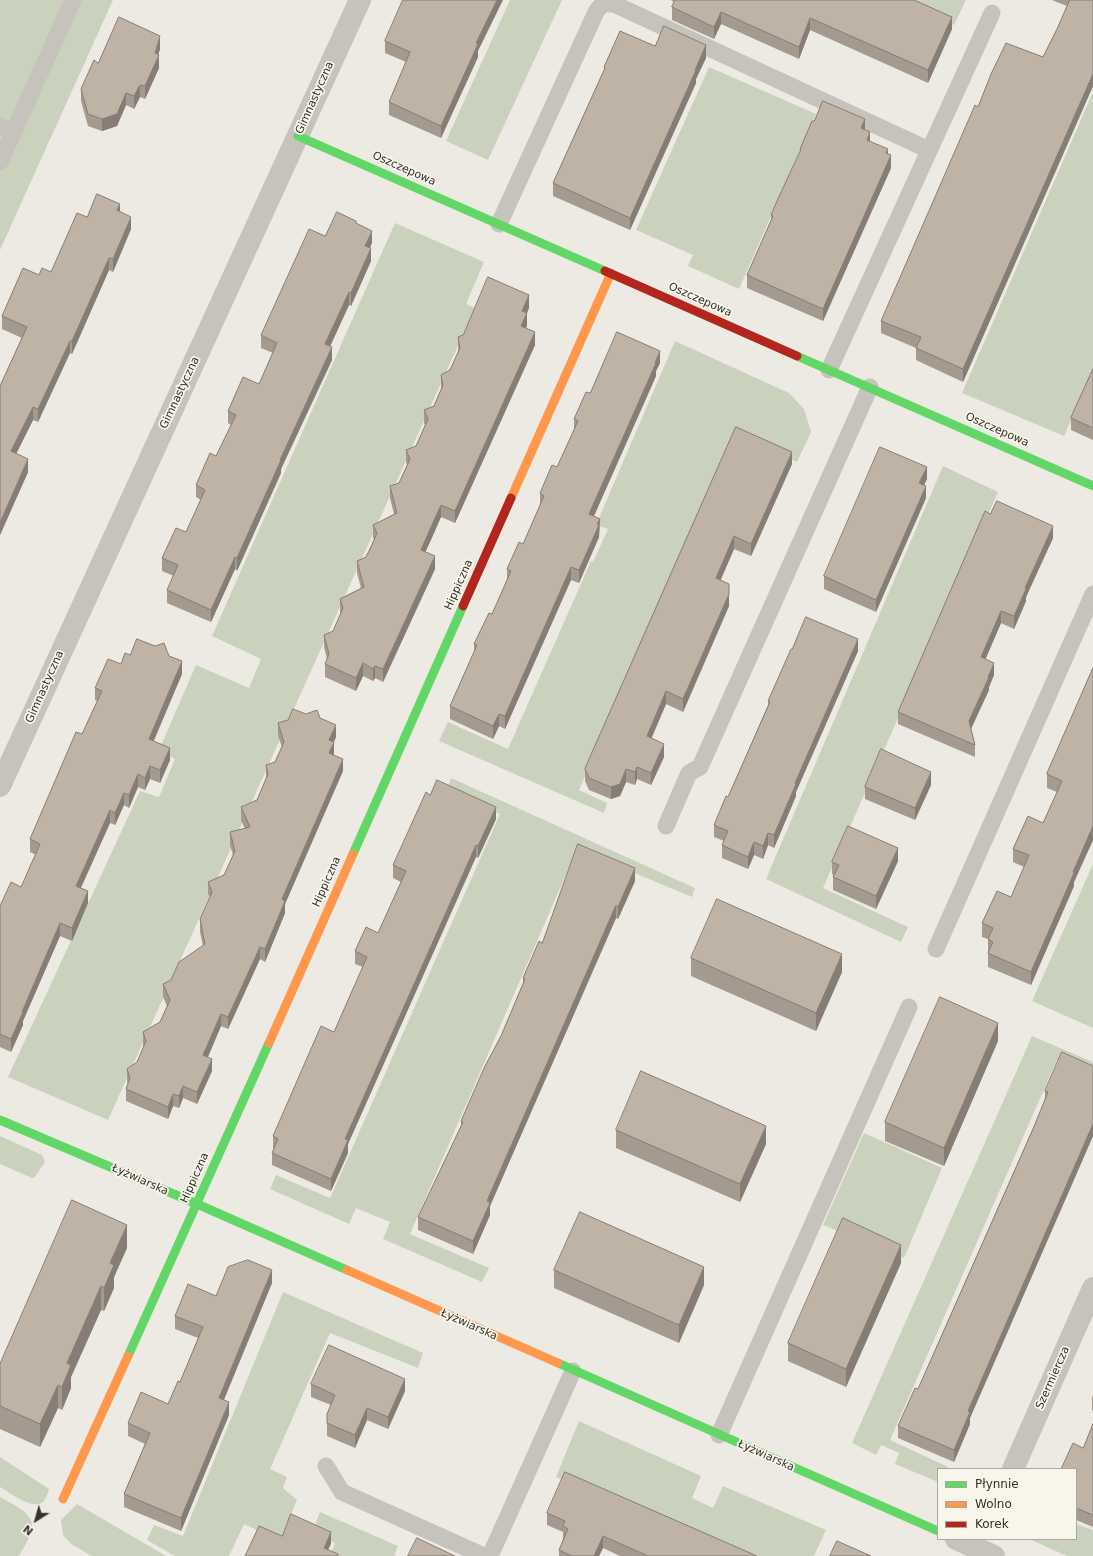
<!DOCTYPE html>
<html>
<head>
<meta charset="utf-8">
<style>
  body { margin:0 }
  #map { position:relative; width:1093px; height:1556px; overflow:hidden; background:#edeae3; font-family:"DejaVu Sans",sans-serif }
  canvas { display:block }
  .legend { position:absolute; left:937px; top:1468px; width:140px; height:72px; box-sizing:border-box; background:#f8f5eb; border:1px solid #aaa79e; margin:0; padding:5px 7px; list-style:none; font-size:12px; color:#36312a }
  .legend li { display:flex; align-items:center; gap:8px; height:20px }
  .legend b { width:20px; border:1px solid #aaa79e }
  .north { position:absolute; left:16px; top:1500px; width:40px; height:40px; -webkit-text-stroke:3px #f8f5eb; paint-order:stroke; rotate:217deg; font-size:11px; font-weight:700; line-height:16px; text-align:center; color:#36312a }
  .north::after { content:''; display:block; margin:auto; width:14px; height:18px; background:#36312a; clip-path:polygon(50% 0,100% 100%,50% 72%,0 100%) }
</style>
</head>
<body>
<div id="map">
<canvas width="1093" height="1556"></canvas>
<ul class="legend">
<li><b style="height:5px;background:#63d668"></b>Płynnie</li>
<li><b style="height:5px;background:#ff974d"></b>Wolno</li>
<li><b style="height:5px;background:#b3261e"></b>Korek</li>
</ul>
<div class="north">N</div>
</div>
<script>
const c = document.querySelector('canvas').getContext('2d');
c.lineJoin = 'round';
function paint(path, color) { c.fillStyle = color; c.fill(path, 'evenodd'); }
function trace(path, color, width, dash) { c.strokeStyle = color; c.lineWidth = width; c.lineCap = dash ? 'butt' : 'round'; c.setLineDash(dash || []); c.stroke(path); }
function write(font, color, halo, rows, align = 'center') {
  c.font = font + ' "DejaVu Sans",sans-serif'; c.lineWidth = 3.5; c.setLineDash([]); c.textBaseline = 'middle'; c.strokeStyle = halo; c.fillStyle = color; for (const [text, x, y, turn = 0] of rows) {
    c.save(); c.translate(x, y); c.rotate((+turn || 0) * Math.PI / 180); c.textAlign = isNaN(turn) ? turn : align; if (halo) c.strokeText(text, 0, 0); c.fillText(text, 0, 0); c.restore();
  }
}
paint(new Path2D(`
  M0,0H113L0,250Z
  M510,0H562L488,160L446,141Z
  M897,0H966L954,25Z
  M709,67L816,114L739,289L688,266L693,255L636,230Z
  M1093,92V372L1064,436L962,393Z
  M395,223L484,262L466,304L475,308L108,1120L8,1077L140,791L159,797L175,759L159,750L196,665L249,688L261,659L212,636Z
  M675,341L789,393L804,409L811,432L797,462L735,434L579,790L607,803L604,813L439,741L448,722L508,749L591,561L593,562L608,529L596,525Z
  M943,466L998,492L823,888L908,927L901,942L766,879Z
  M451,778L695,888L692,897L577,849L410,1234L489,1268L482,1282L383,1239L390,1222L356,1208L349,1224L270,1189L276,1175L330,1198L500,814L447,790Z
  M1093,864V1028L1032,1001Z
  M1032,1036L1093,1062V1071L1079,1070L1057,1060L890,1440L948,1467L947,1469H938V1482L895,1464L899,1453L881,1445L876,1455L852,1443Z
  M864,1133L942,1168L904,1258L823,1225Z
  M0,1136L42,1155L45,1162L35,1177L32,1178L0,1164Z
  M283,1292L423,1353L418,1368L330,1333L270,1469L287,1477L283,1488L297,1500L280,1541L244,1524L229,1556H175L147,1540L154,1525L183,1536Z
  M579,1421L701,1476L692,1498L713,1508L723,1486L826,1530L814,1556H745L556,1477Z
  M0,1457L49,1489C48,1493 46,1498 44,1501C34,1512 9,1492 0,1487Z
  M0,1497C11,1504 34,1512 32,1528C31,1537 23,1548 19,1556H0Z
  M77,1504L166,1556H92L71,1544L63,1535L61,1520Z
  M320,1512L398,1546L394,1556H330L335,1543L312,1532Z
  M1076,1524L1093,1530V1556H1067L1029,1539H1076Z`), '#cad2be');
trace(new Path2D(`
  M0,126L13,132
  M0,162L73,0
  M499,224L596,12C601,4 604,3 614,4L929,150
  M829,370L992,13
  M666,826L689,773L700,767L870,387
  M936,949L1093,594
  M719,1435L909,1007
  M326,1466L342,1492L484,1556
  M490,1556L573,1371`), '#c6c3bc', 17);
trace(new Path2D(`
  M0,786L360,0
  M1013,1469L1093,1288
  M956,1539L994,1556`), '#c6c3bc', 22);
trace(new Path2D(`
  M298,136L605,271
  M797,356L1093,486
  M353,854L463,606
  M0,1120L197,1204L347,1270
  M128,1356L269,1043
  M558,1363L938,1531`), '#63d668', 9);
trace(new Path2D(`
  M511,498L611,273
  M269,1043L353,854
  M347,1270L558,1363
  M63,1499L128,1356`), '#ff974d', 9);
trace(new Path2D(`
  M605,271L797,356
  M463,606L511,498`), '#b3261e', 9);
paint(new Path2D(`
  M671,0H914L952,29L928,83L810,30L799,59L721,24L714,39L672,20V7L674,2Z
  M1052,0H1093V86L963,382L916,360V348L881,333V321L978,107L1043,57L1057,29L1067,6Z
  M385,41L478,51V57L441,138L389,115V102L406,62L385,53Z
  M655,46L706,58L696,79V83L630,230L553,196V183L604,70V67Z
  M160,49L158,55L159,68L145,99L140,97L134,109L126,105L117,126L102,131L88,126L81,101V89L98,63Z
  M865,129L870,141L888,154L891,168L823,321L747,288V275L771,220V215L800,152V149Z
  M87,217L131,229L113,272L109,270L72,354L70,353L38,422L33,420L16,454L28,472L0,535V386L22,338L2,329V316L39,275L51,272Z
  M356,224L372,243L369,248L371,261L351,306L349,305L330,347L332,360L281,469V473L237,571L235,569L211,622L167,603V590L174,576L162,571V558L186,532L201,500L196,497V485L216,456L231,425L228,423V411L259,384L273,353L261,348V335L325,236Z
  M529,308L527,313V326L526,328L535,345L455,523L441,517L431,540L425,552L435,569L383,682L375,678L373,681L363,676L356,691L325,677V664L327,659L324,647V635L333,631L341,614L340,612V599L361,588L357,573V561L366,557L374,539L373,538V525L394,514L390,498V486L399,483L407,465L406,462V450L416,446L425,425L424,423V410L434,406L441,389V375L450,370L458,352V337L463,335Z
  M660,363L656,371V376L594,516L600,519L599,537L579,583L571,580L505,729L499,726L493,739L450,719V706L474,652V644L492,614L507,580V569L523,544L540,506V493L557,467L574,430V419L590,393Z
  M1093,369V440L1071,430V418Z
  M736,427L792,464L751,556L734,549L720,580L729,606L683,712L666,704L651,738L664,757L651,785L637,779L635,785L626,782L620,796L611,799L589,790L585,781V769Z
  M927,479L924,485L926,498L876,612L824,589V576Z
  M990,514L1053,538L1026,597V601L1014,629L1001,623L985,659L994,675L989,687V690L971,729L975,745V757L898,724V712Z
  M792,649L858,651L796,792V796L774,848L768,845L763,859L754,855L748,869L722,858V845L724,841L714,837V825L728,797L768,705V701Z
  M130,655L169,656L182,674L154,741L170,760L160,783L150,779L145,790L138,787L129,808L124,805L115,825L110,823L81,888L88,903L72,941L60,936L23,1021V1025L11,1052L0,1047V906L21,887L36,855L30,852V839L82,734L97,701L95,700V688Z
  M1093,668V840L1074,882V886L1031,985L988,967V939L982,937V923L1011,897L1024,867L1013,862V849L1043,823L1057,792L1047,788V774Z
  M306,714L320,718L336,737L334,742V755L343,771L285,904V913L265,962L260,959L228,1029L221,1026L208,1057L212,1071L197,1104L183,1098L179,1108L173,1106L168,1119L126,1101V1089L128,1084L127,1082V1069L137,1062L144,1047L143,1045V1032L160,1022L167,1006L163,997V984L171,980L203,946L200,932V919L210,897L208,894V882L224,875L233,855L230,845V832L245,829L241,820V807L257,800L266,779V765L275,762L282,747L278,736V723Z
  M931,785L915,820L865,799V787Z
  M430,795L496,819L478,858L476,857L348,1144V1153L331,1191L272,1165V1153L274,1149H273V1136L334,1032L363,967L355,964V951L378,933L401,882L393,878V865Z
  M898,861L876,909L833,890V877L834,875L832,874V862Z
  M635,881L618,919L616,918L490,1206V1215L473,1254L418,1230V1217L461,1126V1121L501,1036L523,984V978L542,943Z
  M691,958L842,972L816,1031L691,976Z
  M998,1041L944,1166L885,1141V1122Z
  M1093,1066V1136L970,1418V1424L954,1462L898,1438V1426L918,1389L1045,1101V1091Z
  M616,1130L766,1144L740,1202L616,1148Z
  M127,1248L114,1277V1288L104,1311L101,1310L71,1377V1388L62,1410L58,1408L40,1447L0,1429V1364Z
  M901,1263L846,1387L788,1361V1343Z
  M554,1270L704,1285L679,1343L554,1288Z
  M272,1283L224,1400L229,1415L181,1531L124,1507V1494L145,1444L128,1436V1423L168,1404L180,1382L198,1338L175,1329V1316L216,1296Z
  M311,1384L405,1391L388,1429L367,1420L355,1448L327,1436V1414L331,1405L311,1397Z
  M1093,1395V1411L1092,1410V1398Z
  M1093,1424V1527L1076,1520V1469Z
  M547,1513L757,1556H620L603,1548L599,1556H559V1550L563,1539V1532L547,1525Z`), '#a49a8f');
paint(new Path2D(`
  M497,0H503L478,51V57L441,138V126L476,43Z
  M721,12V24L714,39V27Z
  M952,17V29L928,83V70Z
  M810,18V30L799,59V47Z
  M160,36V49L156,62L159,55V68L145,99V86L155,53Z
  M706,45V58L696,79V83L630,230V218Z
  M1093,74V86L963,382V369Z
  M140,85V97L134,109V96Z
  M126,93V105L117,126L102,131V119Z
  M865,119V132L861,128Z
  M870,132V145L867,140Z
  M888,149V161L891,155V168L823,321V309Z
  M120,204V216L117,210Z
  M131,217V229L113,272V259Z
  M372,231V243L365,258V246Z
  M371,248V261L351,306V293Z
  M109,258V270L72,354V341Z
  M349,292V305L325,357V344Z
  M529,295V308L522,324V311Z
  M527,313V326L521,339V326Z
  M535,332V345L455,523V511Z
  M70,341V353L38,422V409Z
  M332,347V360L281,469V473L237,571V558L280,460Z
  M660,351V363L656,371V376L589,527V514Z
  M33,407V420L11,464V451Z
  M792,452V464L751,556V544Z
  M28,459V472L0,535V523Z
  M927,467V479L919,495V483Z
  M926,486V498L876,612V600Z
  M441,505V517L421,562V550Z
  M600,519L599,537L579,583V570Z
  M1053,526V538L1026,597V601L1014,629V616L1025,588Z
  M734,536V549L716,591V578Z
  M435,556V569L383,682V669Z
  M235,557V569L211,622V610Z
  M571,567V580L505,729V716Z
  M729,594V606L683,712V699Z
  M1001,611V623L981,670V657Z
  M858,639V651L796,792V796L774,848V835L795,783Z
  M182,661V674L149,751V739Z
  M363,663V676L356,691V678Z
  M994,663V675L989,687V690L969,733V721Z
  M375,666V678L373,681V669Z
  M666,691V704L647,749V736Z
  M499,714V726L493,739V726Z
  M336,725V737L329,752V740Z
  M334,742V754L329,765V753Z
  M664,744V757L651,785V773Z
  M170,748V760L160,783V770Z
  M343,759V771L285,904V913L265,962V949L282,899Z
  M150,766V779L145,790V778Z
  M637,767V779L635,785V772Z
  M626,769V782L620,796L611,799V787Z
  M931,772V785L915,820V808Z
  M138,774V787L129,808V795Z
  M124,793V805L115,825V813Z
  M496,807V819L478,858V846Z
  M110,810V823L76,898V886Z
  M1093,826V840L1074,882V886L1031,985V972L1073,872Z
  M768,833V845L763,859V846Z
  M754,842V855L748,869V857Z
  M476,845V857L348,1144V1153L331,1191V1179L345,1139Z
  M898,848V861L876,909V896Z
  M635,868V881L618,919V907Z
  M88,891V903L72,941V928Z
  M616,905V918L490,1206V1215L473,1254V1241L487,1201Z
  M60,923V936L23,1021V1025L11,1052V1039L22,1012Z
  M260,947V959L228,1029V1017Z
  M842,954V972L816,1031V1013Z
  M221,1014V1026L203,1068V1055Z
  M998,1023V1041L944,1166V1148Z
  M212,1059V1071L197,1104V1092Z
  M183,1086V1098L179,1108V1096Z
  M173,1094V1106L168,1119V1107Z
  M1093,1124V1136L970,1418V1424L954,1462V1450L968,1411Z
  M766,1126V1144L740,1202V1184Z
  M127,1225V1248L114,1277V1288L104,1311V1288L110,1263Z
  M901,1245V1263L846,1387V1369Z
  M704,1267V1285L679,1343V1325Z
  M272,1270V1283L219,1411V1398Z
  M101,1286V1310L71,1377V1388L62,1410V1387L67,1363Z
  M405,1379V1391L388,1429V1417Z
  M58,1385V1408L40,1447V1424Z
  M229,1402V1415L181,1531V1518Z
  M367,1408V1420L355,1448V1435Z
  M331,1532V1544L325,1556L324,1548Z
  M603,1536V1548L599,1556H594Z`), '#867d74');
const building = new Path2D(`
  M403,0H497L476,43L478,44L441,126L389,102L410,52L385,41Z
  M675,0H914L952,17L928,70L810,18L799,47L721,12L714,27L672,7Z
  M1070,0H1093V74L963,369L916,348L921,337L881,321L975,105L978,107L991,74L1006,43L1043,57L1057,29Z
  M119,17L160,36L155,53L159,55L145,86L140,85L134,96L126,93L117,114L102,119L88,114L81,89L94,60L98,63Z
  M664,26L706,45L695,70H696L630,218L553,183L605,68L604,67L620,31L655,46Z
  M823,101L865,119L861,128L870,132L867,140L888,149L886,153L891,155L823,309L747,275L773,216L771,215L777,201L801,149H800L812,121H814Z
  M97,194L120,204L117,210L131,217L113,259L109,258L72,341H70L38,409L33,407L11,451L28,459L0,523V386L27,327L2,316L23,268L39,275L42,268L51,272L77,213L87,217Z
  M337,212L356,221V223L372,231L365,246L371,248L351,293L349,292L325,344L332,347L280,460H281L237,558L235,557L211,610L167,590L178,565L162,558L176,528L186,532L205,490L196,485L210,453L216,456L236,415L228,411L243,377L259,384L277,343L261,335L309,229L325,236Z
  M488,277L529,295L522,311L527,313L521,326L535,332L455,511L441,505L431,527L421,550L435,556L383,669L375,666L373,669L363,663L356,678L325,664L329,654L324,635L333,631L343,608L340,599L364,587L357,561L366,557L372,545L377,533L373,525L397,513L390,486L399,483L410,459L406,450L416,446L428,419L424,410L434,406L443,385L441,375L450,370L460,348L458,337L463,335Z
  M617,332L660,351L655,363H656L589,514L600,519L597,524L599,525L579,570L571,567L505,716L499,714L493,726L450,706L477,645L474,644L489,613L492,614L511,571L507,569L519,542L523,544L544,496L540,493L552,465L557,467L578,421L574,419L586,392L590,393Z
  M1093,369V428L1071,418Z
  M736,427L792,452L751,544L734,536L716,578L729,584V594L683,699L666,691L647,736L664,744L651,773L637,767L635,772L626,769L620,784L611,787L589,778L585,769Z
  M880,447L927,467L919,483L926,486L876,600L824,576Z
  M997,501L1053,526L1025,588L1026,589L1014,616L1001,611L981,657L994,663L988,677H989L969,721L975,745L898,712L985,511L990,514Z
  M806,617L858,639L795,783L796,784L774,835L768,833L763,846L754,842L748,857L722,845L728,831L714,825L726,796L728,797L770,702L768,701L791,649H792Z
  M137,639L155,646L164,643L169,656L182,661L149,739L170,748L160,770L150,766L145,778L138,774L129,795L124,793L115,813L110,810L76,886L88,891L72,928L60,923L22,1012H23L11,1039L0,1034V906L11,882L21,887L40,844L30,839L76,732L82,734L102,691L95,688L108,659L121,664L125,653L130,655Z
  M1093,668V826L1073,872L1074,873L1031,972L988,953L993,942L988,939L993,928L982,923L997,891L1011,897L1029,855L1013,849L1028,816L1043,823L1062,781L1047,774Z
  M293,709L306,714L317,710L320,718L336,725L329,740L334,742L329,753L343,759L282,899L285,901L265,949L260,947L228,1017L221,1014L203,1055L212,1059L197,1092L183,1086L179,1096L173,1094L168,1107L126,1089L130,1078L127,1069L137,1062L146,1041L143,1032L160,1022L170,1000L163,984L171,980L179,962L205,944L200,919L212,892L208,882L224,875L230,862L235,851L230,832L250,827L241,807L257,800L268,774L266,765L275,762L284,742L278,723L288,720Z
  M881,749L931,772L915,808L865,787Z
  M437,780L496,807L478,846L476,845L345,1139L348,1140L331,1179L272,1153L278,1139L273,1136L321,1026L334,1032L367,957L355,951L366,927L378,933L406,871L393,865L426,792L430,795Z
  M848,826L898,848L876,896L833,877L839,865L832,862Z
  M578,844L635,868L618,907L616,905L487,1201L490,1203L473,1241L418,1217L463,1122L461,1121L484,1068L501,1036L525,979L523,978L539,941L542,943Z
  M717,899L842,954L816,1013L691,958Z
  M940,997L998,1023L944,1148L885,1122Z
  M1062,1052L1093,1066V1124L968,1411L970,1412L954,1450L898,1426L915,1388L918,1389L1033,1129L1048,1092L1045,1091Z
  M641,1071L766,1126L740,1184L616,1130Z
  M72,1200L127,1225L110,1263L114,1265L104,1288L101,1286L67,1363L71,1365L62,1387L58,1385L40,1424L0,1406V1364Z
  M580,1212L704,1267L679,1325L554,1270Z
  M843,1218L901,1245L846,1369L788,1343Z
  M248,1260L272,1270L219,1398L229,1402L181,1518L124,1494L150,1433L128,1423L141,1392L168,1404L178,1381L180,1382L203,1327L175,1316L188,1284L216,1296L228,1267Z
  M329,1345L405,1379L388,1417L367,1408L355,1435L327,1423V1414L335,1395L311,1384Z
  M1093,1424V1515L1076,1508V1469H1061L1073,1443L1083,1448Z
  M565,1472L757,1556H648L603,1536L594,1556H572L559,1550L568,1529L563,1526L565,1521L547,1513Z
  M291,1514L331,1532L324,1548L338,1554V1556H245L259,1526L282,1536Z
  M417,1538L455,1556H408Z
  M837,1541L871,1556H830Z`);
paint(building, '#bfb3a6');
trace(building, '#867d74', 1);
write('11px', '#36312a', '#f8f5eb', [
  ["Gimnastyczna",315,98,-66],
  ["Oszczepowa",404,169,24],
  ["Oszczepowa",700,300,24],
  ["Gimnastyczna",180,393,-65],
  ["Oszczepowa",997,430,24],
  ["Hippiczna",459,585,-66],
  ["Gimnastyczna",45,687,-66],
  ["Hippiczna",327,882,-66],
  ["Hippiczna",195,1178,-66],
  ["Łyżwiarska",140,1180,24],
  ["Łyżwiarska",469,1325,24],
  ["Szermiercza",1053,1378,-66],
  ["Łyżwiarska",766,1456,24]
]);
</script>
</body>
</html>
